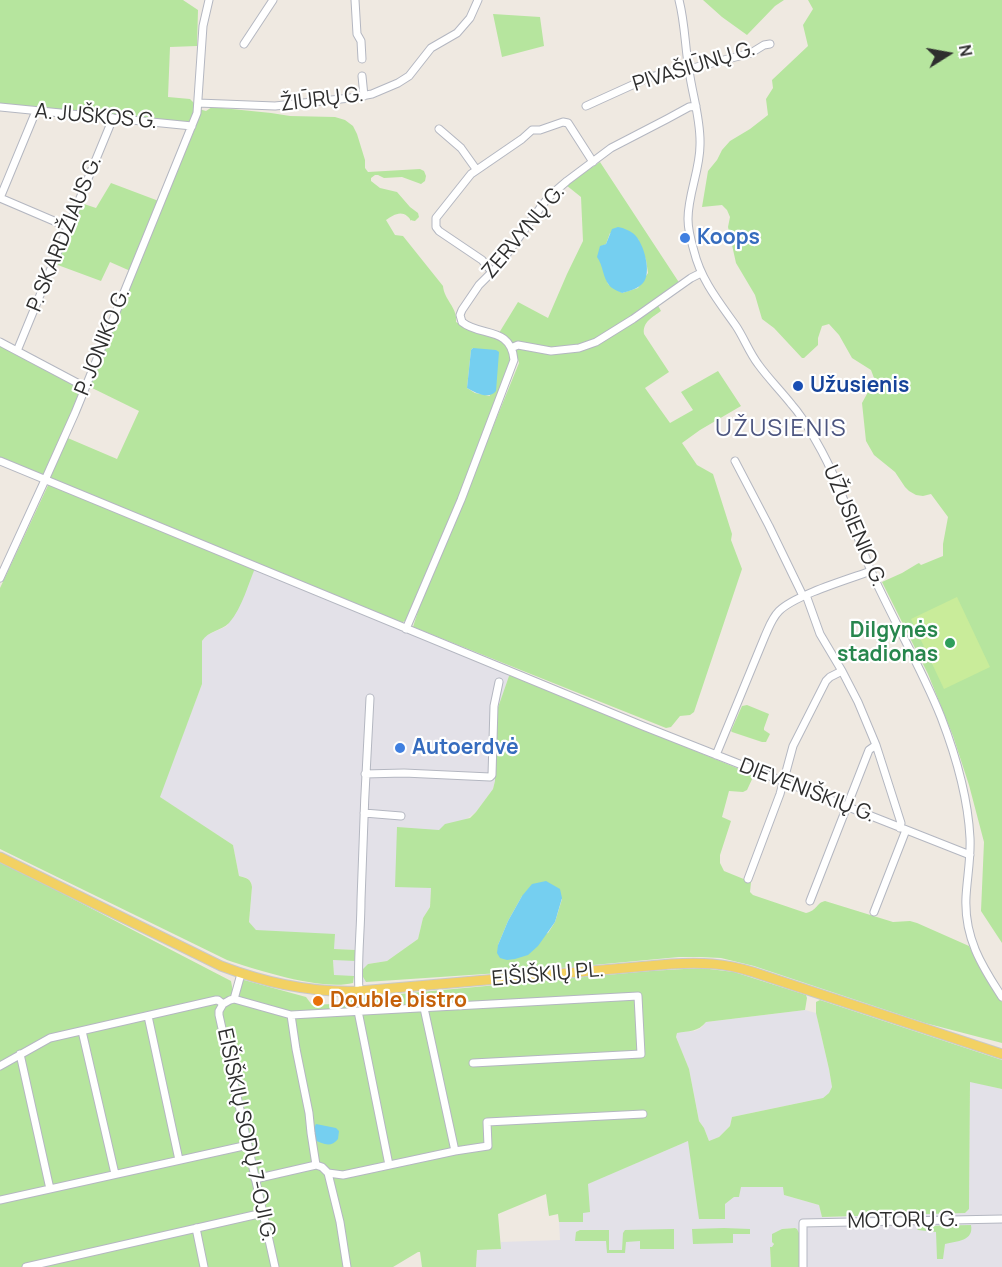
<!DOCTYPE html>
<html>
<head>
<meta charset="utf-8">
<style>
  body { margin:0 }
  #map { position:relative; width:1002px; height:1267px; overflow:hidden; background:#efe9e1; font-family:Manrope,sans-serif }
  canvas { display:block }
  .north { position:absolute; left:918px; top:24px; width:60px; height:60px; -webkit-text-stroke:4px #fff; paint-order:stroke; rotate:79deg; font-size:16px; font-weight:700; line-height:24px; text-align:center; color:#2e2e2e }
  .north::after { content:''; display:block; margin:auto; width:21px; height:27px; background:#2e2e2e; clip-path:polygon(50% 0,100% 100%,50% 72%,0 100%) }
</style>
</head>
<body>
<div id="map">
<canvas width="1002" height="1267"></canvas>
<div class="north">N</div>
</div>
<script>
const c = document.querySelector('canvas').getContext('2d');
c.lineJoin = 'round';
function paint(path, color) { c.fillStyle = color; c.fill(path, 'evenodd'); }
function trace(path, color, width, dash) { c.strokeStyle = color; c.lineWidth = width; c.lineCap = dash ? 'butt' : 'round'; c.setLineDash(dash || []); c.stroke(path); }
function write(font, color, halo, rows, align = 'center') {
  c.font = font + ' Manrope,sans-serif'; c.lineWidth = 4.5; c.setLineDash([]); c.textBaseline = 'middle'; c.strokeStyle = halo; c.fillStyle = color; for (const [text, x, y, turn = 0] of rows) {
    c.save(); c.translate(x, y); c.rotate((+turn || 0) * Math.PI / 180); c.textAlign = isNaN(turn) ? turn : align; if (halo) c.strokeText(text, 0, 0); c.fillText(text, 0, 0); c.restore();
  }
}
paint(new Path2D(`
  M257,564L512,667L495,716V781L493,789L476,812L465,820L431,888L430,907L423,918L418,939L387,961L368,964L363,977L366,982L353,983L354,979V976H334L333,960L356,950L333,949L256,930L253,927L249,922L252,887L251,882L247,878L239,876L233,845L159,797L202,684V641L205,636L227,626Z
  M805,1010L816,1013L829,1069L832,1087L829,1093L823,1098L732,1117L730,1126L719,1137L709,1141L704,1128L699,1121L689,1069L676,1037L677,1032L695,1031L701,1028L706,1022Z
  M970,1081L1002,1089V1267H799V1233L797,1229L795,1228L782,1229L773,1242V1247L770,1248L771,1267H476L477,1250L501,1249V1242L560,1240L559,1222L583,1221V1213L587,1184L688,1141L725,1204L734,1197H739L740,1187H784V1195L819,1205L822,1217L965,1213L969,1209Z`), '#e3e1e8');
paint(new Path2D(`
  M0,0H183L198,10L197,46L170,47L168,97L190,99L195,104V108L206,111L212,107L271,113L290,116L335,117L345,120L353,126L357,134L365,160V168L368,172L420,169L424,171L426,176L425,181L421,184L402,177L384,178L378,175H375L371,178V181L380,188L397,192L410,207L418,213L419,217L415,221C406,219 414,222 407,216C400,210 392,216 386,220L395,235L403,236L443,286C444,300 458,308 456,322C478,335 514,332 511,365L463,488L409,618L405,621L401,623L257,564C248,583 243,607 229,623C221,631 208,631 202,641V684L160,797L233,845L239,876C247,878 251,879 252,887L249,922L256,930L335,934L334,949L356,950V961L333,960L334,975L354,976L353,983C322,991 257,970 227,960L0,849V588L51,479L0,458V346L83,389L63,436L117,459L139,411L88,386L135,273L110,262L101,281L55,264L81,203L96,208L111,183L164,203L196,126L189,123L0,104ZM473,348L490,396L475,393L467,388L471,350Z
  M703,0H784L775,6L747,35L722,17Z
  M808,0H1002V943L981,911L984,842L969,785L953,736L928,674L882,582L902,573L917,564L919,563L921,565L943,556V544L948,517L931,494L923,496L916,495L909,491L905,487L895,472L874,455L866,441L862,403L874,381V378L871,370L852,358L839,335L829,324L822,326L818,338V345L804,358H802L774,328L762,319L755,295L736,263L728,227L730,217L727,210L722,205L702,207L708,171L717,160L722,150L730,141L750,129L768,115L766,99L773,88L772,80L808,46L803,25L813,9Z
  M493,14L540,17L544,46L502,57Z
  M600,162L680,284L655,300L661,311C653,317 642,322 644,334L669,372L645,388L670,423L693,410L681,392L718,371L741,406L700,430L682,443L697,465L713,474L732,534L731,540L742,569L694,712L690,715L680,716L671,727L666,728L413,627L418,611L519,363L515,348L499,333L518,302L548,318L567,274L583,241L581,197L566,185ZM610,233L638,239L646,260L648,273L638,288L622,293L608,284L601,262L600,247L606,244Z
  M509,676H512L754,775L747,790L743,792L729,791L722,817L731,821L720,855V863L724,871L751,882L750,892L753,895L806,913C818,910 816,903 825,901L893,922L910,921L917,923L969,946L981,970L1002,1002V1043L925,1023L754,966L721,958L700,957H679L529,971L366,982L363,977L362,970L368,964L387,961L418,939L423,918L430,907L431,888L395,887L397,827L439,830L445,824L470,818L476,812L493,789L495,781V716ZM522,896L562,899L555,922L548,933L498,945L508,921Z
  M747,705L769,714L764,728V730L770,734L766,742H762L732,732L731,731L742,706Z
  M0,861L231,981L233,992L244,980L306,997L312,1005L332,1004L352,999L388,995L650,971L701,968L734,972L806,995L807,998L805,1010L706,1022C698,1032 689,1031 677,1033L676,1037L689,1069L699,1121L704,1128L709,1141L719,1137L730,1126L732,1117L823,1098L829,1093L832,1087L829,1069L816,1013V1002L820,1000L1002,1060V1089L970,1082L969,1209L965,1213L822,1217L819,1205L784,1195L783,1187H741L739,1197H734L725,1204V1219H699L688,1141L588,1184L590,1212L583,1213V1222H559L558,1214L549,1216L546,1194L498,1214L501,1249L477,1250L476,1267H422L420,1252H418L393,1267H0Z
  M971,1225C974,1241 957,1241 945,1244L943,1259H937L936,1232L918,1230L917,1229L920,1226Z
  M724,1228L750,1229V1234H733V1243L693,1244L692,1229Z
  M795,1228L797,1229L799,1233V1267H771L770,1247H772L774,1244L772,1242V1234L782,1229Z
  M674,1229V1249H640V1241L626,1242L625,1253H607L606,1241H575L576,1232L580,1230H609V1250H622L623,1233L625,1230Z`), '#b6e59e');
paint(new Path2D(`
  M957,597L990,667L944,689L911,619Z`), '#c9ec9a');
paint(new Path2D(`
  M618,227C624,228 631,231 635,235C644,244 652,273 643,283C638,289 629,291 622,293C618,291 612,289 609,285C603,278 603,265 597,257L600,246L606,244L612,229Z
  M473,348L496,350L499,352L496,391C489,400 476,393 467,388L471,350Z
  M546,881L560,889L562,898L555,922L538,946L528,955L515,959L507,960L500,958L497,953L498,945L508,921L522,896L532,884Z
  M316,1124L336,1128L339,1131L338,1139C331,1148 323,1144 315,1140L314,1128Z`), '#75cff0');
const minor = new Path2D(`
  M355,0L357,34L361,41L362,59
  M679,0C685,23 685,47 689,70C692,94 701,119 700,145C700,170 688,194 688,219C688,230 691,241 694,251C701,280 719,302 736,326C744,338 749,352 758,364C768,378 781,391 792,405C802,416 809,429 816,441C840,482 853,527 871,571C893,620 921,667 941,717C956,756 968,797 970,838C971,858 967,878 966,897C964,937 981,965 1002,997
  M244,44L273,0
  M362,76L364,96
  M198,103L275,106L350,98L372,94L398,83L409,76L431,48L457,33L470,18L478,0
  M586,106L650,77L689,69L751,53L764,45L770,44
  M0,107L192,126
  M439,129L461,148L476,169
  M0,198L36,111
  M0,198L68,227
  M492,272L482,260L439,231L436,227V218L471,174L522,139L532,130H540L563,122L568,123L593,162
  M0,342L85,387
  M511,348L518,345L551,351L579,348L596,342L633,319L691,278L701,273
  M17,351L113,118
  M0,461L643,726L970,855
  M735,461L769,526L803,596
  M0,578L45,480L75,413L197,113L203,26L209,0
  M806,595L820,634L842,671L858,702L876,745L901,823L900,828
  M406,629L461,500L514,360C511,326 480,337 462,322L460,315L462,310L479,285L499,265L543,204L552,194L567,181L611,148L667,119L689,107L696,106
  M716,755L765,636C769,627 772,618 779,611C795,595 849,579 871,571
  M365,774L404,773L490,777L492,775L494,706L499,682
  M364,813L401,816
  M748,879L780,794L793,746L826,681L830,677L842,671
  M810,901L869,750L876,745
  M874,912L906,830
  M359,991C357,961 361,930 361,900C363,832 366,765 370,698
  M234,999L241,974
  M223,1004L219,1011V1015L275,1267
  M424,1008L455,1151
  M358,1011L389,1165
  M291,1015L296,1049L309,1113L311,1133L316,1165
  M148,1016L179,1160
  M82,1031L115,1174
  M20,1054L50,1189
  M0,1066L50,1038L216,1000H218L223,1004L230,1000L234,999L291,1015L638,996L641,1054L473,1063
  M328,1173L340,1222L347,1267
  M255,1179L316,1165L322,1167L328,1173L343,1175L455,1151L488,1146L487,1122L643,1114
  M0,1200L248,1145
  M196,1228L204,1267
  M26,1267L263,1213
  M803,1267V1223L1002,1219`);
const major = new Path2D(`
  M0,857L221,966C266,983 311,993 359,991L671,964C701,962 724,963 753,972L1002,1054`);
trace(minor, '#b4b7c1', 9);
trace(major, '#c9c9c9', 11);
trace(minor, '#fff', 7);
trace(major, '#f2d163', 9);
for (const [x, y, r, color] of [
  [685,238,6,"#3f7fe0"],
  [798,386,6,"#1a4fb4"],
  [950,643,6,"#2e9e5b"],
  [400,748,6,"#3f7fe0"],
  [318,1001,6,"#e8710a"]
]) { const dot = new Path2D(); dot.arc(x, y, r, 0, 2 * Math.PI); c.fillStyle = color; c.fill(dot); trace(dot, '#fff', 2); }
write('21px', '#2e2e2e', '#fff', [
  ["PIVAŠIŪNŲ G.",694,67,-17],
  ["ŽIŪRŲ G.",322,100,-7],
  ["A. JUŠKOS G.",96,117,5],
  ["ZERVYNŲ G.",524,232,-50],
  ["P. SKARDŽIAUS G.",65,234,-68],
  ["P. JONIKO G.",103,342,-68],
  ["UŽUSIENIO G.",854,526,67],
  ["DIEVENIŠKIŲ G.",807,791,21],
  ["EIŠIŠKIŲ PL.",548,975,-5],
  ["EIŠIŠKIŲ SODŲ 7-OJI G.",246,1135,78],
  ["MOTORŲ G.",903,1221,-1]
]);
write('bold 21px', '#366cbe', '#fff', [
  ["Koops",697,238],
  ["Autoerdvė",412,748]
], 'left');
write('bold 21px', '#164399', '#fff', [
  ["Užusienis",810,386]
], 'left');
write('bold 21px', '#27864d', '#fff', [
  ["Dilgynės",938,631],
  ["stadionas",938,655]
], 'right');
write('bold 21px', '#c56008', '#fff', [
  ["Double bistro",330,1001]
], 'left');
c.letterSpacing = '1.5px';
write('24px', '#4d5680', '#fff', [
  ["UŽUSIENIS",781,429]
]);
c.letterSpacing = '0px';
</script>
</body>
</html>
